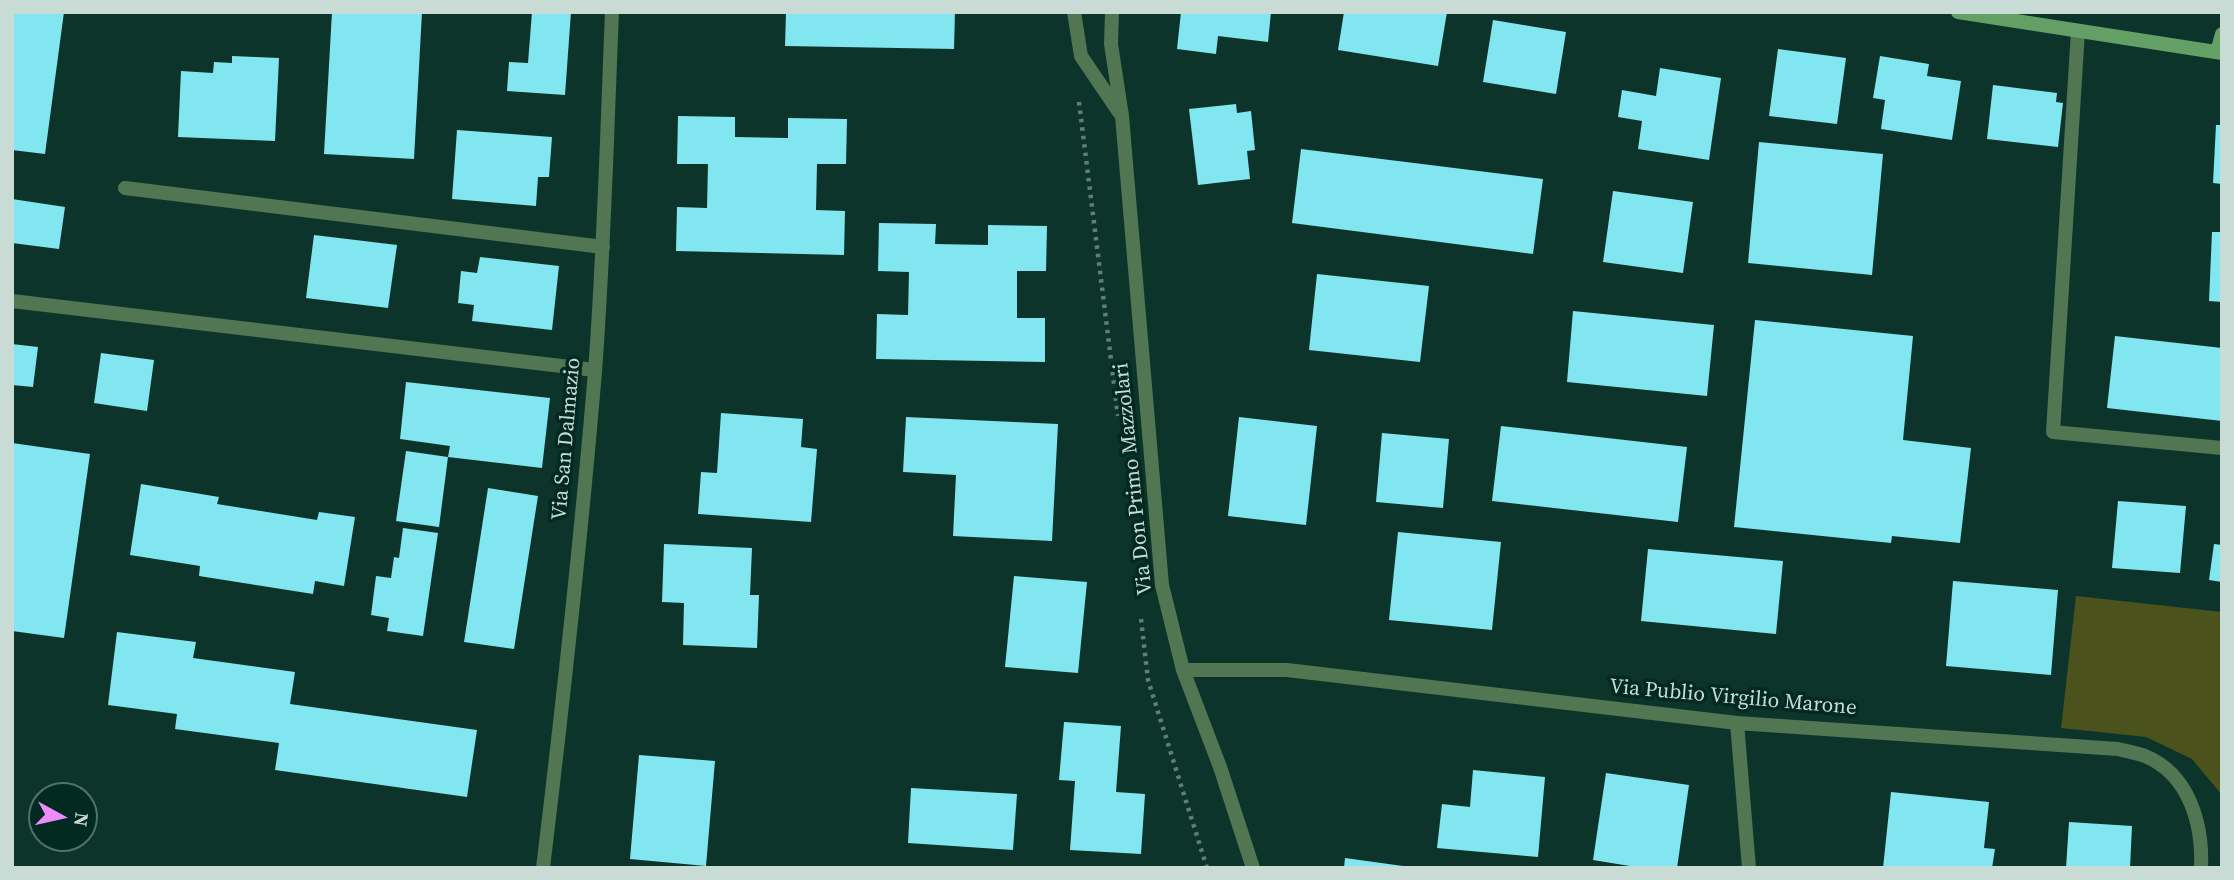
<!DOCTYPE html>
<html>
<head>
<meta charset="utf-8">
<style>
  body { margin:0 }
  #map { position:relative; width:2234px; height:880px; overflow:hidden; background:#0d342b; font-family:"Source Serif 4",serif }
  canvas { display:block }
  .frame { position:absolute; inset:0; border:14px solid #c8dbd5; pointer-events:none }
  .north { position:absolute; left:28px; top:782px; width:70px; height:70px; box-sizing:border-box; background:#022a21; border:2px solid #517169; border-radius:50%; rotate:98deg; font-size:19px; font-weight:700; line-height:28px; text-align:center; color:#c8dbd5 }
  .north::after { content:''; display:block; margin:auto; width:24px; height:32px; background:#ed8cf9; clip-path:polygon(50% 0,100% 100%,50% 72%,0 100%) }
</style>
</head>
<body>
<div id="map">
<canvas width="2234" height="880"></canvas>
<div class="frame"></div>
<div class="north">N</div>
</div>
<script>
const c = document.querySelector('canvas').getContext('2d');
c.lineJoin = 'round';
function paint(path, color) { c.fillStyle = color; c.fill(path, 'evenodd'); }
function trace(path, color, width, dash) { c.strokeStyle = color; c.lineWidth = width; c.lineCap = dash ? 'butt' : 'round'; c.setLineDash(dash || []); c.stroke(path); }
function write(font, color, halo, rows, align = 'center') {
  c.font = font + ' "Source Serif 4",serif'; c.lineWidth = 7; c.setLineDash([]); c.textBaseline = 'middle'; c.strokeStyle = halo; c.fillStyle = color; for (const [text, x, y, turn = 0] of rows) {
    c.save(); c.translate(x, y); c.rotate((+turn || 0) * Math.PI / 180); c.textAlign = isNaN(turn) ? turn : align; if (halo) c.strokeText(text, 0, 0); c.fillText(text, 0, 0); c.restore();
  }
}
paint(new Path2D(`
  M2076,596L2222,612V795L2192,759L2146,737L2061,728Z`), '#4c521c');
paint(new Path2D(`
  M12,12H64L45,154L12,150Z
  M332,12H422L414,159L324,154Z
  M532,12H571L565,95L507,91L509,62L528,63Z
  M786,12H955L954,49L785,46Z
  M1181,12H1271L1268,42L1218,36L1216,54L1177,49Z
  M1344,12H1447L1438,66L1338,50Z
  M1493,20L1566,32L1556,94L1483,82Z
  M1778,49L1846,58L1837,124L1769,116Z
  M232,56L279,58L275,141L178,137L181,71L213,73L214,62L232,63Z
  M1880,56L1929,64L1927,76L1961,81L1952,140L1881,129L1885,100L1873,98Z
  M1660,68L1721,78L1709,160L1638,149L1642,121L1618,117L1622,90L1656,96Z
  M1993,85L2057,93L2056,102L2063,103L2058,147L1987,139Z
  M1236,104L1237,113L1251,111L1255,150L1247,151L1250,179L1198,185L1189,109Z
  M678,116L735,117V137L788,138V118L847,119L846,164H817L816,210L845,211L844,255L676,251L677,207L707,208L708,164H677Z
  M2216,125H2222V184L2213,183Z
  M457,130L552,137L549,177H538L536,206L452,199Z
  M1759,142L1883,154L1872,275L1748,263Z
  M1301,149L1543,179L1533,254L1292,223Z
  M1613,191L1693,202L1683,273L1603,262Z
  M12,199L65,207L59,249L12,243Z
  M879,223L936,224L935,244L988,245V225L1047,226L1046,271H1017V318H1045V362L876,359L877,314L908,315L909,272L878,271Z
  M2212,232H2222V302L2209,301Z
  M314,235L397,245L388,308L306,298Z
  M480,257L559,266L552,330L472,321L474,305L458,303L461,271L477,273Z
  M1317,274L1429,286L1420,362L1309,350Z
  M1573,311L1714,325L1707,396L1567,382Z
  M1755,320L1913,336L1903,440L1971,448L1960,543L1892,536L1891,543L1734,527Z
  M2115,336L2222,348V421L2107,408Z
  M12,344L38,347L33,387L12,385Z
  M101,353L154,360L147,411L94,403Z
  M406,382L550,398L542,468L448,457L439,527L396,521L406,451L448,457L450,446L400,439Z
  M721,413L803,419L801,447L817,449L811,522L698,514L701,472L717,473Z
  M906,417L1058,424L1052,541L953,536L956,475L903,472Z
  M1239,417L1317,426L1306,525L1228,516Z
  M1501,426L1687,447L1678,522L1492,501Z
  M1382,433L1449,439L1443,508L1376,502Z
  M12,443L90,454L64,638L12,631Z
  M141,484L219,497L217,504L317,520L319,512L355,517L344,586L315,581L313,594L199,576L200,566L130,555Z
  M488,488L538,496L514,649L464,642Z
  M2118,501L2186,506L2180,573L2112,568Z
  M403,528L438,533L423,636L387,631L389,618L371,615L376,576L391,578L394,557L399,558Z
  M1398,532L1501,542L1492,630L1389,620Z
  M664,544L752,548L750,595H759L757,648L683,645L684,603L662,602Z
  M2214,544L2222,545V582L2209,580Z
  M1648,549L1783,561L1776,634L1641,621Z
  M1014,576L1087,582L1078,673L1005,667Z
  M1953,581L2058,590L2051,675L1946,666Z
  M117,632L196,642L193,658L295,672L290,704L477,730L467,797L275,770L279,743L175,729L177,714L108,705Z
  M1064,722L1121,726L1116,792L1145,794L1141,854L1070,850L1075,781L1059,780Z
  M639,755L715,761L706,866L630,859Z
  M1473,770L1545,777L1538,857L1437,848L1442,804L1470,807Z
  M1606,773L1689,785L1677,868H1642L1593,860Z
  M911,788L1017,794L1013,850L908,843Z
  M1891,792L1989,802L1984,848L1995,849L1992,868H1883Z
  M2069,822L2132,826L2130,868H2066Z
  M1345,858L1403,866V868H1344Z`), '#82e6f0');
trace(new Path2D(`
  M1079,102L1118,416
  M1141,619L1148,680L1207,868`), '#5f7e76', 4.5, [3.5, 5]);
trace(new Path2D(`
  M2078,31L2053,432L2222,448
  M125,188L603,247
  M12,301L595,370`), '#517652', 14);
trace(new Path2D(`
  M1074,12L1081,56L1119,112
  M1112,12L1111,44L1122,116L1162,585L1183,670L1220,767L1253,868
  M1183,670H1287L1737,723L2118,749C2126,751 2136,753 2145,756C2189,774 2203,824 2201,868
  M1737,723L1749,868
  M543,868C563,703 581,538 595,372C604,252 607,132 612,12`), '#517652', 14);
trace(new Path2D(`
  M1958,12L2222,53
  M2217,52L2222,34`), '#649f65', 14);
write('21px', '#c8dbd5', '#022a21', [
  ["Via San Dalmazio",567,439,-85],
  ["Via Don Primo Mazzolari",1134,479,-96],
  ["Via Publio Virgilio Marone",1733,698,5]
]);
</script>
</body>
</html>
